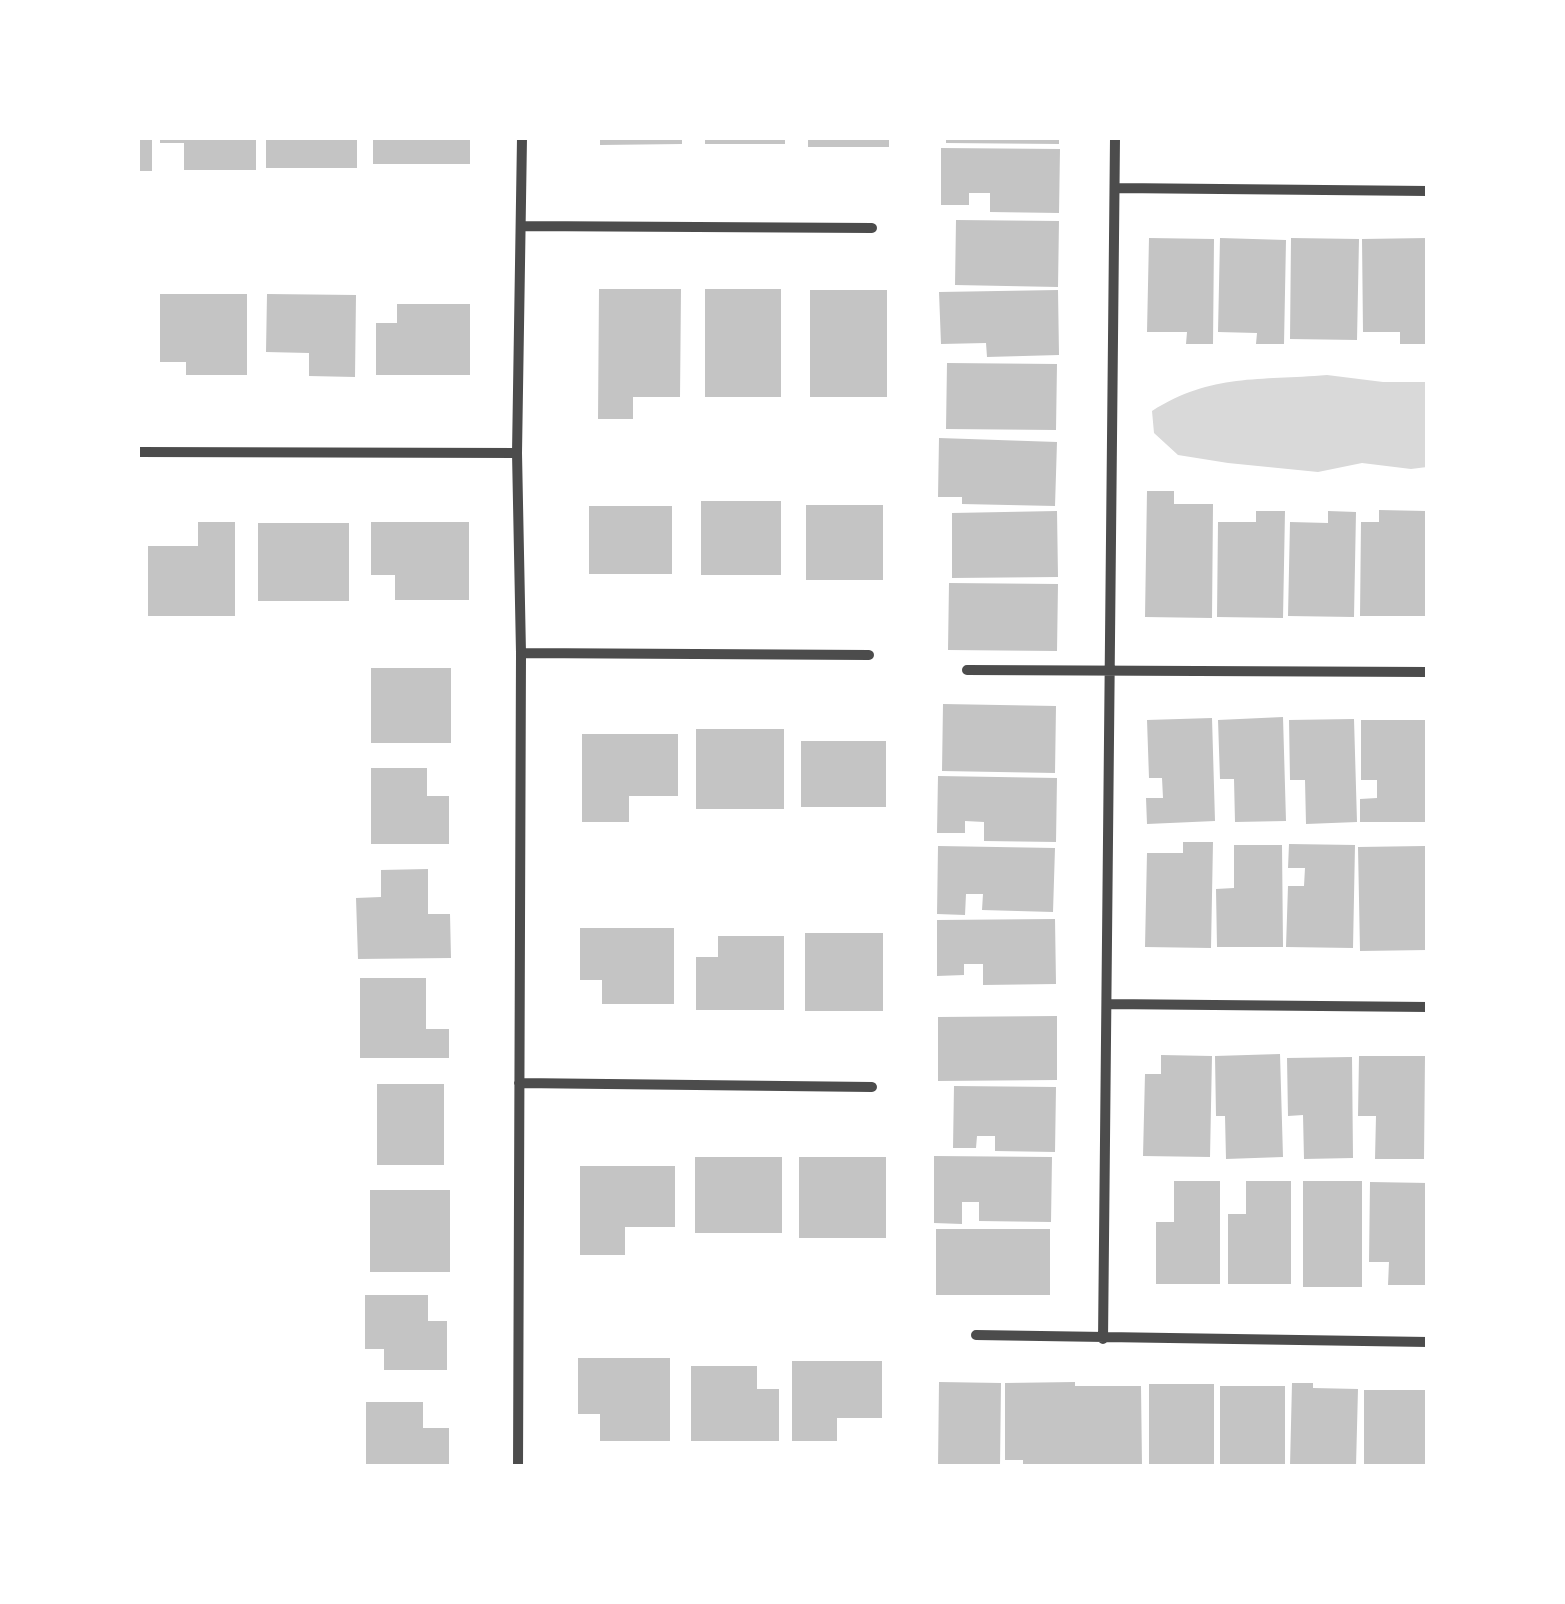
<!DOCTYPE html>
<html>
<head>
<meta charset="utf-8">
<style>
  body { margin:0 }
  #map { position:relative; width:1565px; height:1604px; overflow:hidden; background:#fff; font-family:"Roboto Condensed",sans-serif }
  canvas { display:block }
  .frame { position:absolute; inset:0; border:140px solid #fff; pointer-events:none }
</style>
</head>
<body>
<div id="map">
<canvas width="1565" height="1604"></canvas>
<div class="frame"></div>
</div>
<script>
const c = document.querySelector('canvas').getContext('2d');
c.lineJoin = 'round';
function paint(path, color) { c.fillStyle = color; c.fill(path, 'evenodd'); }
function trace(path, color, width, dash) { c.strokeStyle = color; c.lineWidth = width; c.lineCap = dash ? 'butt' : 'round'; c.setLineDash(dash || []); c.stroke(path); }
paint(new Path2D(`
  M1327,375L1383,382H1427V467L1411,469L1362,463L1318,472L1228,463L1178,455L1154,433L1152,411C1212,373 1259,381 1327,375Z`), '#d9d9d9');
paint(new Path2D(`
  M138,138H152V171H138Z
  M160,138H256V170H184V143H160Z
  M266,138H357V168H266Z
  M373,138H470V164H373Z
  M600,138H682V144L600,145Z
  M705,138H785V144H705Z
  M808,138H889V147H808Z
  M946,138H1059V144L946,143Z
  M941,148L1060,149L1059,213L990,212V193H969V205H941Z
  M956,220L1059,221L1058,287L955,285Z
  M1149,238L1214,239L1213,344H1186L1187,332H1147Z
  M1220,238L1286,240L1284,344H1256L1257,333L1218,332Z
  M1291,238L1359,239L1357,340L1290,339Z
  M1428,238V344H1400V332H1363L1362,239Z
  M599,289H681L680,397H633V419H598Z
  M705,289H781V397H705Z
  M810,290H887V397H810Z
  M1058,290L1059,355L987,357L986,343L941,344L939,292Z
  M160,294H247V375H186V362H160Z
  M267,294L356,295L355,377L309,376V353L266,352Z
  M397,304H470V375H376V323H397Z
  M947,363L1057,364L1056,430L946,429Z
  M939,438L1057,442L1055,506L962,504V497H938Z
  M1147,491H1174V504H1213L1212,618L1145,617Z
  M701,501H781V575H701Z
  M806,505H883V580H806Z
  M589,506H672V574H589Z
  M1379,510L1426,511L1425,616H1360L1361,522H1379Z
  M1057,511L1058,577L952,578V513Z
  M1256,511H1285L1283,618L1217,617L1218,522H1256Z
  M1328,511L1356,512L1354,617L1288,616L1290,522L1328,523Z
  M198,522H235V616H148V546H198Z
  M371,522H469V600H395V575H371Z
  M258,523H349V601H258Z
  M949,583L1058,584L1057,651L948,650Z
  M371,668H451V743H371Z
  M943,704L1056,706L1055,773L942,771Z
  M1283,717L1286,821L1235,822L1234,779H1220L1218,720Z
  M1212,718L1215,821L1147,824L1146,798H1163L1162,778H1149L1147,720Z
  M1354,719L1357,822L1306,824L1305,780H1290L1289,720Z
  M1361,720H1426L1427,822H1360V799L1377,798V780H1361Z
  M696,729H784V809H696Z
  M582,734H678V796H629V822H582Z
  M801,741H886V807H801Z
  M371,768H427V796H449V844H371Z
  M938,776L1057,778L1056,842L984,841V822L965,821V833H937Z
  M1183,842H1213L1211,948L1145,947L1147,853H1183Z
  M1289,844L1355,845L1353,948L1286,947L1288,886H1304L1305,868H1288Z
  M1234,845H1282L1283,947H1217L1216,889L1234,888Z
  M938,846L1055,848L1053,912L982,910L983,894H966L965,915L937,914Z
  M1425,846L1427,950L1360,951L1358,847Z
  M428,869V914H450L451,958L358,959L356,898L381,897V870Z
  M1055,919L1056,984L983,985V964H964V975L937,976V920Z
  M580,928H674V1004H602V980H580Z
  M805,933H883V1011H805Z
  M718,936H784V1010H696V957H718Z
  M360,978H426V1029H449V1058H360Z
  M1057,1016V1080L938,1081V1017Z
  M1280,1054L1283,1157L1226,1159L1225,1116H1216L1215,1056Z
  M1161,1055L1212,1056L1210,1157L1143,1156L1145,1074H1161Z
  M1359,1056H1425L1424,1159H1375L1376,1116H1358Z
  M1352,1057L1353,1158L1304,1159L1303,1115L1288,1116L1287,1058Z
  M377,1084H444V1165H377Z
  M954,1086L1056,1087L1055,1152L995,1151V1136H977L976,1148H953Z
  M934,1156L1052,1157L1051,1222L979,1221V1202H962V1224L934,1223Z
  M695,1157H782V1233H695Z
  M799,1157H886V1238H799Z
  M580,1166H675V1227H625V1255H580Z
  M1174,1181H1220V1284H1156V1222H1174Z
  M1246,1181H1291V1284H1228V1214H1246Z
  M1303,1181H1362V1287H1303Z
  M1370,1182L1428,1183V1285H1388L1389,1262H1369Z
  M370,1190H450V1272H370Z
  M936,1229H1050V1295H936Z
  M365,1295H428V1321H447V1370H384V1349H365Z
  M578,1358H670V1441H600V1414H578Z
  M792,1361H882V1418H837V1441H792Z
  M691,1366H757V1389H779V1441H691Z
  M939,1382L1001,1383L1000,1466H938Z
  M1075,1382V1386H1141L1142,1466H1023V1460H1005V1383Z
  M1292,1383H1313V1388L1358,1389L1356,1466H1290Z
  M1149,1384H1214V1466H1149Z
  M1220,1386H1285V1466H1220Z
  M1364,1390H1427V1466H1364Z
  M366,1402H423V1428H449V1466H366Z`), '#c4c4c4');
trace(new Path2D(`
  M1117,188L1428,191
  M522,226L872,228
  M138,452L517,453
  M521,653L869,655
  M967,670L1428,672
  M1107,1004L1428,1007
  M519,1083L872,1087
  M976,1335L1428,1342
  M1103,1339L1115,138
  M518,1466L521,653L517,453L522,138`), '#4c4c4c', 10);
</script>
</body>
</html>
